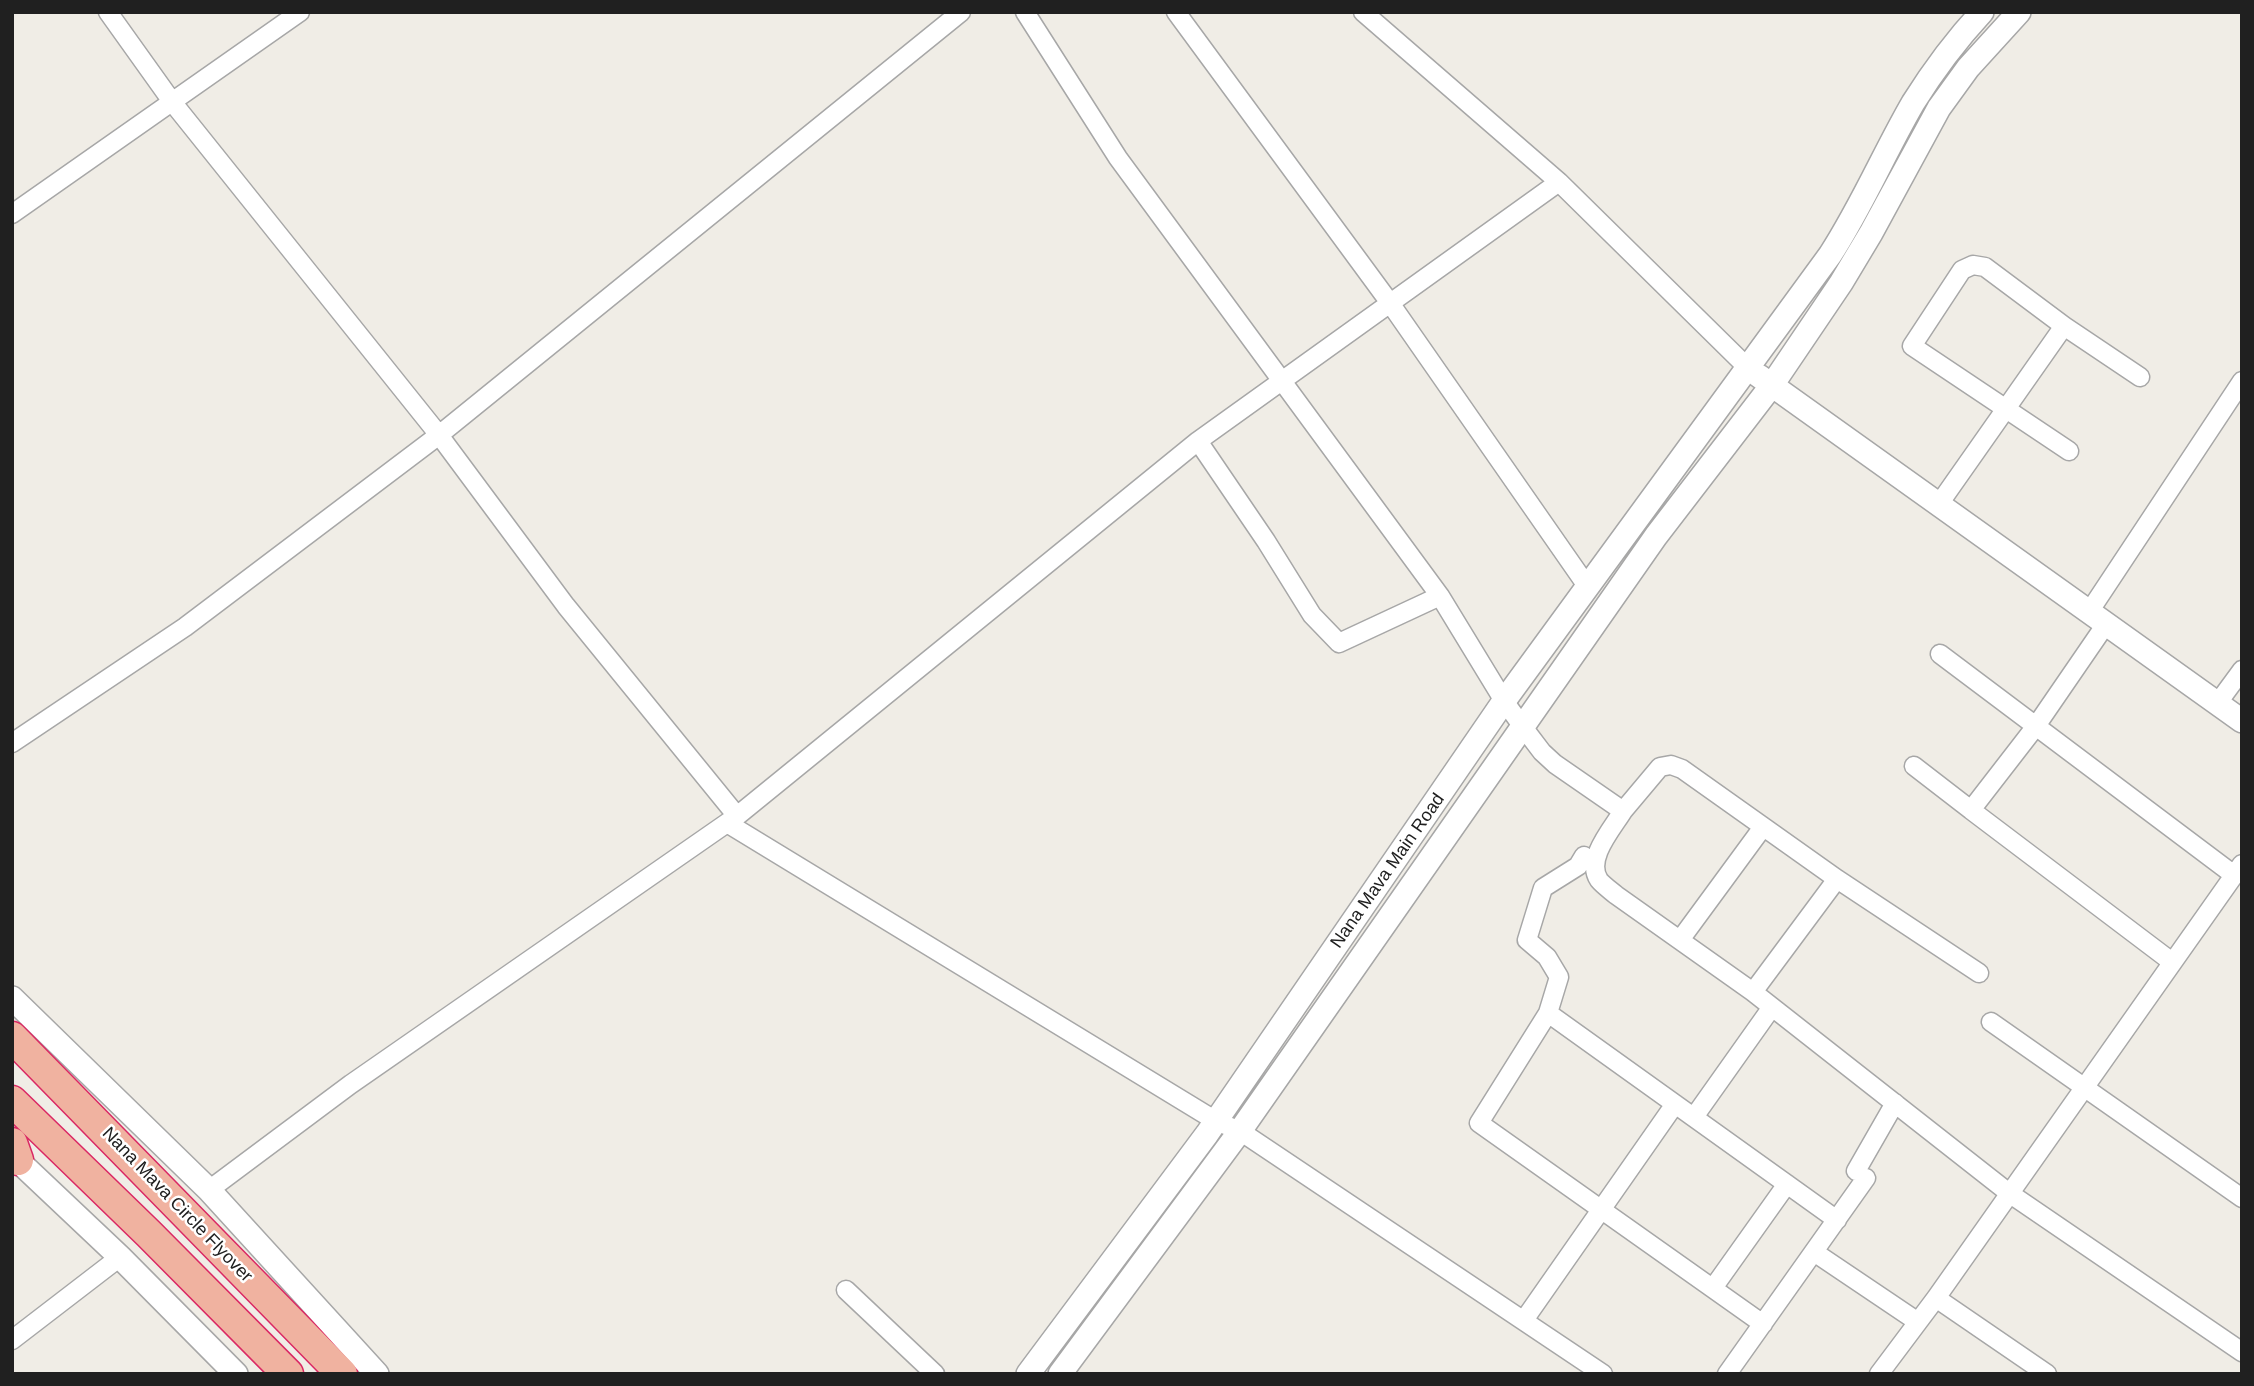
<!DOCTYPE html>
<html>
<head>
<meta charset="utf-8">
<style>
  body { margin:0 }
  #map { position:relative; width:2254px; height:1386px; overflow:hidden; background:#f0ede6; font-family:Arial,sans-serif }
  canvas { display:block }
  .frame { position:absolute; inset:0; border:14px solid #202020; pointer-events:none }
</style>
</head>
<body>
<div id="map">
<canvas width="2254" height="1386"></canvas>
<div class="frame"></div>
</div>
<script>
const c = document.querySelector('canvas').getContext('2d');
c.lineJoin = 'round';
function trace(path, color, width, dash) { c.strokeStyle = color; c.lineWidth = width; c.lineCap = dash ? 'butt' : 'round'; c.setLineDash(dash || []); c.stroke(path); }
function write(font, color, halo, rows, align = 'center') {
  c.font = font + ' Arial,sans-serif'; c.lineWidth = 5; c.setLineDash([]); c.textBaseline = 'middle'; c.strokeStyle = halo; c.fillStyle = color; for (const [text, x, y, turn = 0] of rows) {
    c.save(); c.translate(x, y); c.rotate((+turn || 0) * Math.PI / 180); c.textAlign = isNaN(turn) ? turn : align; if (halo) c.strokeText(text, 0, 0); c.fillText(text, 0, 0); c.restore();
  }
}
const minor = new Path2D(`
  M108,12L173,103L439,435L566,606L737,816
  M1025,12L1118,158L1440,596L1504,701L1523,727L1542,752L1555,764L1623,811L1660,767L1671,765L1682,769L1837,879L1979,973
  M1176,12L1390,303L1587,586
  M1363,12L1559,182L1748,368
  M12,214L300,12
  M2064,326L1985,267L1973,265L1962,270L1912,346L2069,451
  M1198,441L1266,541L1312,615L1339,643L1440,596
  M1939,504L2064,326L2140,377
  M2089,612L2242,381
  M2106,624L2036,726L1971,810L2172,962
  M1940,654L2234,875
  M2217,704L2242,670
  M12,743L185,627L439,435L961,12
  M1914,766L1971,810
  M1623,811C1612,829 1585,859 1599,880C1603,885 1610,890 1616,895L1753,992
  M727,823L1216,1121L1240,1131L1603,1374
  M1584,856L1578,866L1543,888L1527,940L1547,957L1559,977L1548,1013L1479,1123L1763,1324
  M1837,879L1753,992L2009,1193L2242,1352
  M1680,940L1763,827
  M1548,1013L1837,1220
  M1991,1022L2242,1198
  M1694,1117L1772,1007
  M1856,1171L1895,1103
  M209,1190L351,1084L737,816L1198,441L1559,182
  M1814,1252L1918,1322
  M1713,1288L1787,1184
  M846,1290L935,1374
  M1936,1298L2047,1374
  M1524,1320L1675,1104
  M12,1340L120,1257
  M1727,1374L1866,1178
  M1879,1374L1936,1298L2242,864`);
const tertiary = new Path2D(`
  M1759,376L2242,721
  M12,998L209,1190L377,1374
  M12,1155L120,1257L236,1374
  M1028,1374L1207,1134L1504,701L1830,255C1862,206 1884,153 1913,103C1933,71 1956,40 1982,12
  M1060,1374L1240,1131L1656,536L1772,385L1841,283L1871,233L1939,108L1968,68L2019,12`);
const trunk = new Path2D(`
  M12,1037L342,1374
  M12,1101L149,1234L288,1374
  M12,1143L18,1160`);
trace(minor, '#a7a7a7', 21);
trace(tertiary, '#a7a7a7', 26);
trace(trunk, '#da2864', 33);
trace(minor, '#fff', 18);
trace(tertiary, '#fff', 23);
trace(trunk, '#f0b2a0', 30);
write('18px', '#202020', '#fff', [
  ["Nana Mava Main Road",1388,871,-55],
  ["Nana Mava Circle Flyover",177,1205,46]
]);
</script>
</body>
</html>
